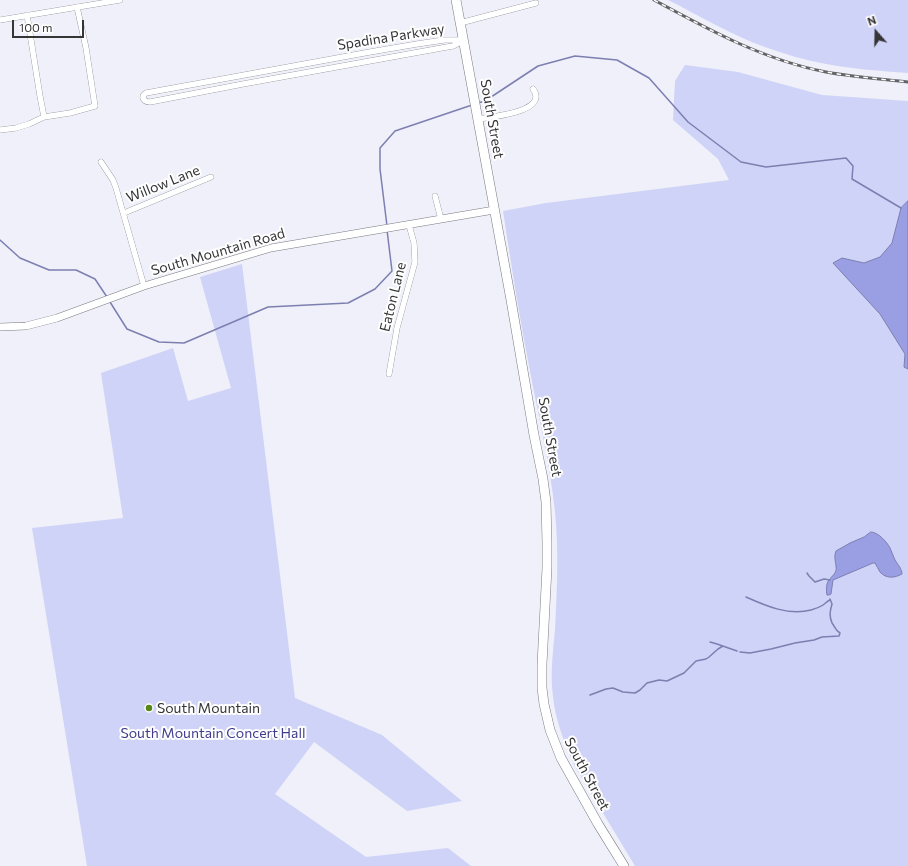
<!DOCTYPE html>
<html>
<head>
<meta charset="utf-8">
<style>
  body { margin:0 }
  #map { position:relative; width:908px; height:866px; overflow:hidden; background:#eff0f9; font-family:Commissioner,sans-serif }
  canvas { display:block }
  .north { position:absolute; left:856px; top:12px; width:40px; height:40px; -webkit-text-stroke:3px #fefefe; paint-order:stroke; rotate:340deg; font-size:11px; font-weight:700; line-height:16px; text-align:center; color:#353538 }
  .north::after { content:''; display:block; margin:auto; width:14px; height:18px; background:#353538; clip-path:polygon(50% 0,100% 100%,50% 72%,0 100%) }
  .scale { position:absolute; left:12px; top:20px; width:72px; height:18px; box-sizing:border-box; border:2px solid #353538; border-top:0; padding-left:5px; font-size:12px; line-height:14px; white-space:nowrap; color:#353538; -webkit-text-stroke:3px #fefefe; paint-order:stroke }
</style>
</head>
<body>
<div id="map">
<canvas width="908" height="866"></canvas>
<div class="north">N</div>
<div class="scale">100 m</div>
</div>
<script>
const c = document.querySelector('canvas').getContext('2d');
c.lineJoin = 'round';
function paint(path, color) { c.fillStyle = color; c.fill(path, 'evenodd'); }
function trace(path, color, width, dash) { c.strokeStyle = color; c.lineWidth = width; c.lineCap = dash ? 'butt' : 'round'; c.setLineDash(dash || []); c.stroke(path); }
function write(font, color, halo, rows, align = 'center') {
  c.font = font + ' Commissioner,sans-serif'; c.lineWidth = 4; c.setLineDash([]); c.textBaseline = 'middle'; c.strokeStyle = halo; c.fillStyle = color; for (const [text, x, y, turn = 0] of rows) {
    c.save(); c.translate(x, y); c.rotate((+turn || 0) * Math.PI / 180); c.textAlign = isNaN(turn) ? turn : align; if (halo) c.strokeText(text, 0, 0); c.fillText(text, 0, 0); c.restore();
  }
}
paint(new Path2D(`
  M668,0H908V73C881,71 853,69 826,64C805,60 784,54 765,47C731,35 700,16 668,0Z
  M685,65L738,72L822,95L908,101V866H635L574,765C565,744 555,720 553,696C550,674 553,652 555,630C557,591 559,551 555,512C550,463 538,415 529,366C519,315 511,263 503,211L546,203L729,180L718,159L673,120L675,81Z
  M242,264L295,698L382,735L462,801L407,811L314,742L275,794L366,857L448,848L471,866H87L32,528L123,518L101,373L173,348L188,401L231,388L200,277Z`), '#cfd3f7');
const water = new Path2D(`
  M908,201V369L904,367L905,354L880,314L833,263L842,258L864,263L880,257L892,243L901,208Z
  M871,532C878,532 887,542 890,548C892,552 893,556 895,560C898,565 902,569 902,574C895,578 886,579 880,572C878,569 877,566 875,563H873L833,580L831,594L829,595H827C826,590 826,582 830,579C832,576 834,575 836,571C837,564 833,558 836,551L850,543L864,537Z`);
paint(water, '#9a9fe4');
trace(water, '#7c7fb0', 1);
trace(new Path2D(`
  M478,103L485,101L538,66L575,56L617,60L649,78L688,122L741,162L766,167L846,158L853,166L852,179L901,208
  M387,226L380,169V148L395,131L472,105
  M0,240L20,258L49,270H76L95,279L107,297
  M110,302L127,329L159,342L184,343L268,307L348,303L375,289L392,271L387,230
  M807,573L809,576L815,582L824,579L830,580
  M746,597C766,606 789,616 811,610C815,609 820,607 823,605C826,603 827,601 830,600
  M710,642L717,644L737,651
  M740,652L750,653L771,649L795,643L814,640L822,637L839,636L840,633C835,630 835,627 832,623C829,616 830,611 832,604L830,599
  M590,695L606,689L613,688L623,692L635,693L640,690L647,683L659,680L667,681L684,673L696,661L706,659L709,657L718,649L723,646`), '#7c7fb0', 1.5);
const minor = new Path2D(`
  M27,15L40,96L44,117
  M0,20L120,0
  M460,23L536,3
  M444,40H464L453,46L447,47L243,84L150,102C144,102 140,97 146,93L370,52L417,44Z
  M478,119C490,117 550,112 533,89
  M0,130L16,128L29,124L44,117L70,113L95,106L86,48L77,7
  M101,162L113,180L116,188L144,286
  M435,196L441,219
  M124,213L211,177
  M389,374L397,328L415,262L414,243L409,225`);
const tertiary = new Path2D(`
  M0,327L26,326L57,318L144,286L271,248L494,210`);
const trunk = new Path2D(`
  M456,0L511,300L534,435L543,479L546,502L547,543V568L542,664V688L544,704L550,730L561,758L598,824L624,866`);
trace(minor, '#7a7b82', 6);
trace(tertiary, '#7a7b82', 8);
trace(trunk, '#7a7b82', 10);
trace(minor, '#fff', 5.5);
trace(tertiary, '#fff', 7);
trace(trunk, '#fff', 9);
const rail = new Path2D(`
  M654,0C709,30 764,60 826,72C853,77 881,79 908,82`);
trace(rail, '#646468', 3);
trace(rail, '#fefefe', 1.5, [4.5]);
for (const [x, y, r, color] of [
  [149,708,4,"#588719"]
]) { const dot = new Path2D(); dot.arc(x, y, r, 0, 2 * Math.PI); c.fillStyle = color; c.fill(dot); trace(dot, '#fefefe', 1.5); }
write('14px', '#353538', '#fefefe', [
  ["Spadina Parkway",391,37,-9],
  ["South Street",492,119,80],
  ["Willow Lane",163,184,-22],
  ["South Mountain Road",218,252,-16],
  ["Eaton Lane",393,297,-76],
  ["South Street",550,437,80],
  ["South Street",587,774,62]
]);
write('14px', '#353538', '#fefefe', [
  ["South Mountain",157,708]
], 'left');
write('14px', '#403c8d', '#fefefe', [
  ["South Mountain Concert Hall",213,733]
]);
</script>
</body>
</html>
